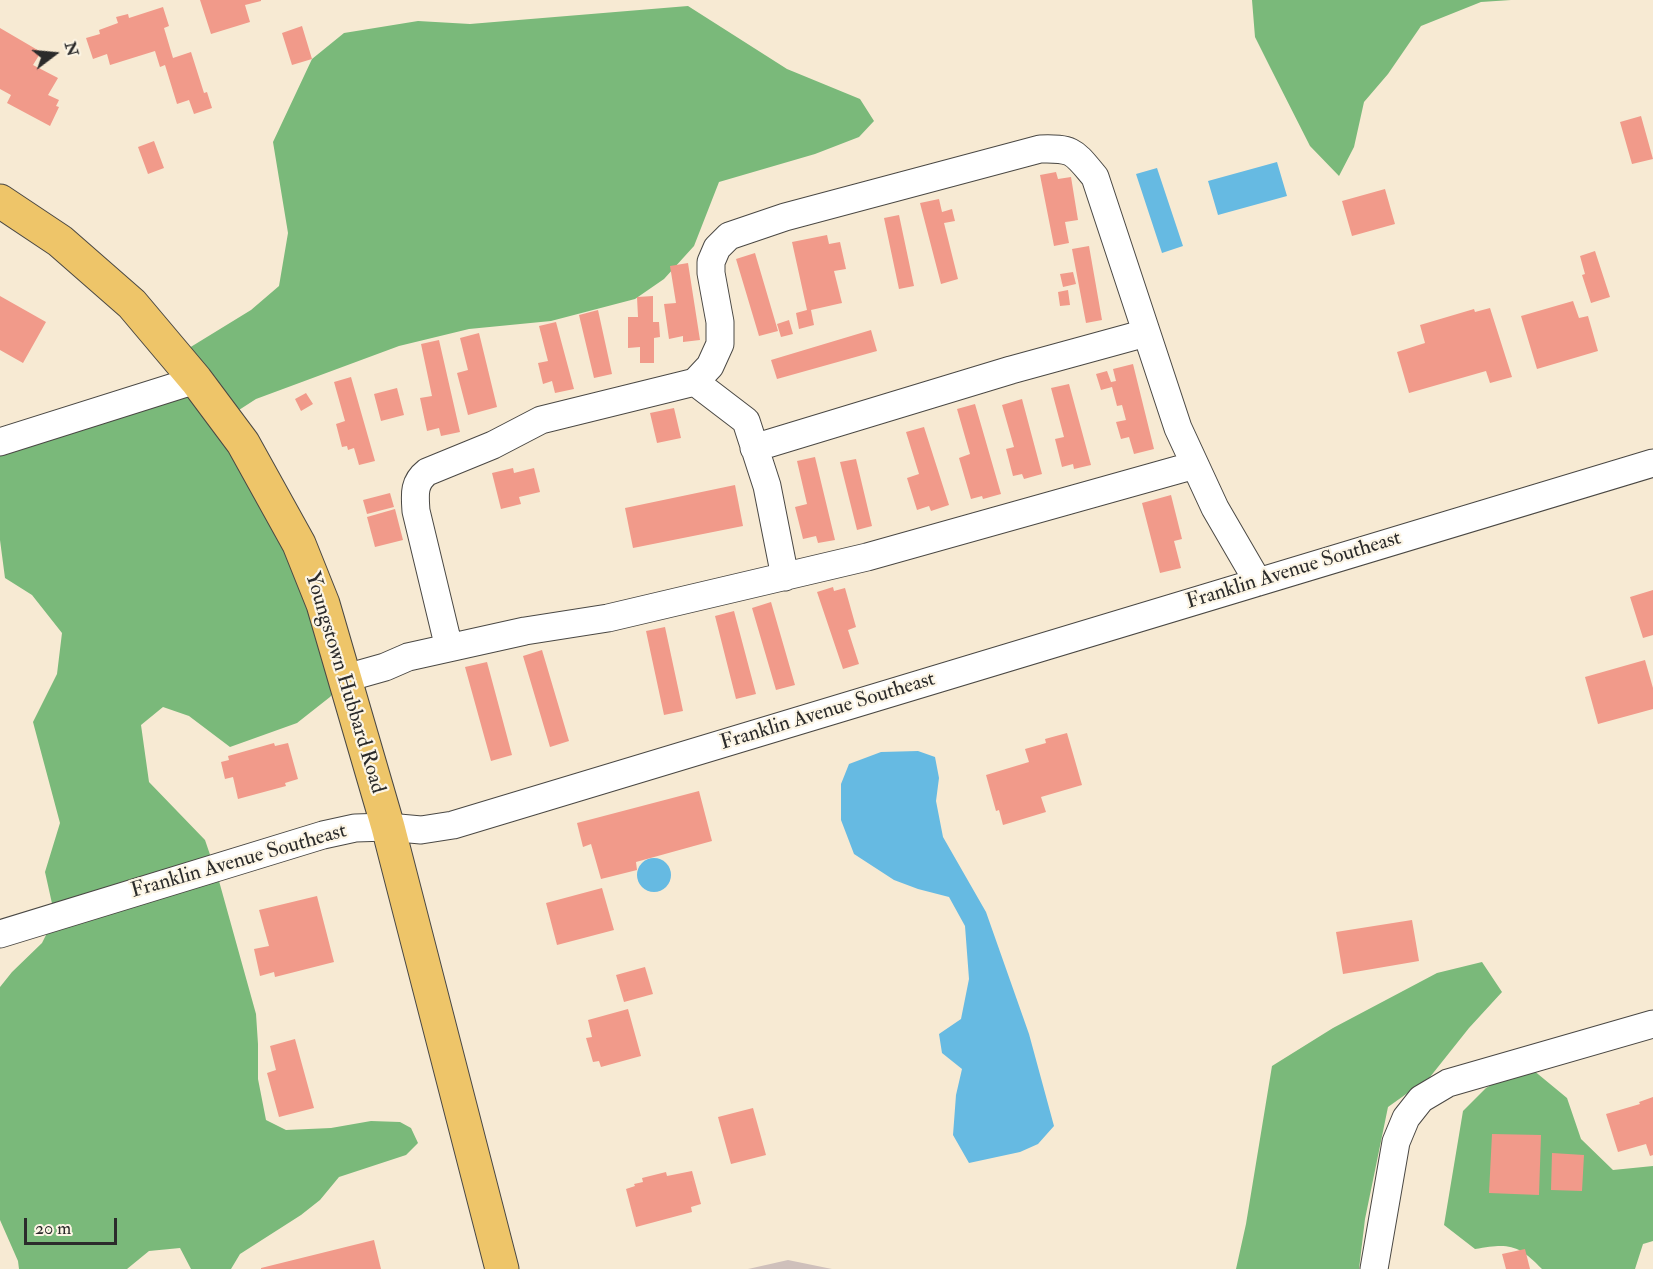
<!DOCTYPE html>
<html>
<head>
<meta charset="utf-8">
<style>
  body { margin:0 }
  #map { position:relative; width:1653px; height:1269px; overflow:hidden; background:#f7ead3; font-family:"IM FELL Double Pica",serif }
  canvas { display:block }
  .north { position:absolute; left:24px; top:24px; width:60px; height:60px; -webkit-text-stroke:4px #fcf5e5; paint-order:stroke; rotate:74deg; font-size:16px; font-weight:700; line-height:24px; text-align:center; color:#2b2b2b }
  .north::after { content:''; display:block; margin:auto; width:21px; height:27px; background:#2b2b2b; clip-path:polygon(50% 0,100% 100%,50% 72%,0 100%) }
  .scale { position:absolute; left:24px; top:1218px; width:93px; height:27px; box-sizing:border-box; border:3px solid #2b2b2b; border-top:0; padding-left:8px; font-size:18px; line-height:21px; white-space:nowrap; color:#2b2b2b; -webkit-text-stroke:4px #fcf5e5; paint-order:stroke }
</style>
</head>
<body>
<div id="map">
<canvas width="1653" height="1269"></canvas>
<div class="north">N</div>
<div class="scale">20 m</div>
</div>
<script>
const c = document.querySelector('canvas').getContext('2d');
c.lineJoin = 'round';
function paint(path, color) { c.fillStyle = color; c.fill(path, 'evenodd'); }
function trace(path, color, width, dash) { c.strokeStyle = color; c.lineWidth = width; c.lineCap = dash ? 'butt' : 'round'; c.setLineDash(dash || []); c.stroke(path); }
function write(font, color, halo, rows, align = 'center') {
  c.font = font + ' "IM FELL Double Pica",serif'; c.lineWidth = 4.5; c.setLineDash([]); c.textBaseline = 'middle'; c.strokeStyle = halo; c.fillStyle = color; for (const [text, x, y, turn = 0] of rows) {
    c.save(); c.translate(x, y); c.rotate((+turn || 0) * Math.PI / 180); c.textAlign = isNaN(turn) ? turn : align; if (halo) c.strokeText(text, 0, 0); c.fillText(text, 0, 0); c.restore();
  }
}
paint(new Path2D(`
  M788,1260L832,1269H748Z`), '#cfc0bb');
paint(new Path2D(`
  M1252,0H1511L1481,2L1421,26L1388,74L1364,102L1354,147L1339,176L1310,146L1271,69L1255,37Z
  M688,6L787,69L860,99L874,121L859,137L815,154L719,182L694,246L664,279L635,299L551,321L469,329L399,346L256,399L225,419L346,678L330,697L297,723L230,747L189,716L163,707L141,725L149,782L205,840L219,881L256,1014L258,1044V1079L266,1120L286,1130L331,1128L371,1121L400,1122L411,1128L418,1143L406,1155L339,1177L320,1200L301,1215L240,1254L231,1269H191L180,1248L149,1251L127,1269H19L18,1261L0,1220V987L12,972L42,943L55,917L45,872L60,823L33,722L57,674L62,633L32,595L5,578L0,540V442L195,380L176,356L251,310L279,286L288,233L273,142L312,59L344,33L418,21L470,24Z
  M1482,962L1502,992L1469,1028L1430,1077L1388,1107L1365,1219L1359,1269H1236L1246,1224L1272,1066L1333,1028L1437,973Z
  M1527,1065L1567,1098L1581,1139L1613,1170L1653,1166V1241L1643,1244L1635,1269H1542C1518,1244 1509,1243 1475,1249L1444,1225L1463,1111L1486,1088Z`), '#7ab97a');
paint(new Path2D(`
  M1277,162L1287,196L1218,215L1208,181Z
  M1157,168L1183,246L1162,253L1136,174Z
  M918,751L935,757L939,778L936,801L943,837L986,912L1029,1034L1054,1126L1038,1144L1020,1152L969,1163L953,1135L956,1095L962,1069L942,1053L939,1034L961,1019L969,979L965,926L949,897L918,889L894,880L854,854L841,820V784L849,764L881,752Z
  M637 875a17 17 0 1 1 34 0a17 17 0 1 1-34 0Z`), '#66bae2');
paint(new Path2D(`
  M200,0H261V1L245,5L250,22L211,34Z
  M163,7L169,26L164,28L173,58L191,52L204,93L207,92L212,108L194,114L189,100L177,104L165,65L160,67L155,51L110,65L107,54L93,59L86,38L100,34L99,30L118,23L116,17L128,14L129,18Z
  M302,26L312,59L292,65L282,33Z
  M0,28L41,52L33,65L58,78L48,95L59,100L56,106L59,107L50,126L7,103L11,95L0,89Z
  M1641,116L1653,159L1632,164L1620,122Z
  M154,141L164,168L148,174L138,147Z
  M1056,172L1058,179L1071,177L1078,220L1065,222L1069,243L1054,246L1040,175Z
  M1385,189L1395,224L1352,236L1342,201Z
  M939,199L942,212L952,209L955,221L944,223L958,279L941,284L920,203Z
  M899,215L914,286L899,289L884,218Z
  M827,235L829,244L840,242L846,269L834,271L842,303L811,310L814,325L799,329L796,313L807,310L792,242Z
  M1089,246L1102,320L1086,323L1072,249Z
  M1595,251L1610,297L1591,303L1582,275L1585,274L1580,256Z
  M755,253L778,331L759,336L736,259Z
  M688,263L700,340L683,342V336L669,339L664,304L676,303L670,266Z
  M1073,272L1076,284L1063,287L1060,274Z
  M1068,290L1070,305L1060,306L1058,292Z
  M0,296L46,322L23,363L0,350Z
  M653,296V322H659L660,337L654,338V363H640V347L628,348V317H638L637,297Z
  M1573,301L1579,318L1588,316L1598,351L1537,369L1521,316Z
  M1490,308L1512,377L1490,383L1486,371L1409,393L1397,352L1425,343L1420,325L1474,309L1475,312Z
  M598,310L612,374L594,378L579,315Z
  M789,320L793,334L781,337L777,324Z
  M556,322L574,389L555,393L552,381L543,384L538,363L548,361L539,326Z
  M871,330L877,351L777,379L771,360Z
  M479,333L497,407L468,415L457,373L468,370L460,338Z
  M439,340L460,432L441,436L439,428L427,431L420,398L432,396L421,344Z
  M1133,364L1154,449L1134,454L1129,437L1121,439L1116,422L1126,420L1122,405L1117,406L1112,387L1101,390L1096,374L1107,371L1111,382L1116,381L1113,369Z
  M351,377L375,461L359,465L354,448L348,450L347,446L342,447L336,424L345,421L334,382Z
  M1069,384L1091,465L1074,469L1073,464L1062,467L1055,439L1064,437L1051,388Z
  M397,388L404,415L381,421L374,394Z
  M306,393L313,404L301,411L295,399Z
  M1022,399L1042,474L1024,479L1022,474L1013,476L1006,449L1014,447L1002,405Z
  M975,404L1001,494L983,499L982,496L971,499L959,458L970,454L957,409Z
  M674,408L681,438L657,443L650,413Z
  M924,427L949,505L931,511L929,506L917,510L907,478L919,474L906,432Z
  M815,457L835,540L818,543L816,536L803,539L795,507L807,504L797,461Z
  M856,459L872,526L857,530L840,462Z
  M513,468L514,473L534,468L540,492L519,497L521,504L501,509L492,473Z
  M735,485L743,526L633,548L625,508Z
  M390,493L394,507L367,514L363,500Z
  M1171,495L1182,539L1174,541L1181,568L1160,573L1142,503Z
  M395,509L403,540L375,547L367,517Z
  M833,587L834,591L845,588L856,627L848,630L859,664L843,669L817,592Z
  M1653,590V635L1643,638L1630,597Z
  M771,602L795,685L776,690L752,608Z
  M734,611L756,694L736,699L715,616Z
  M665,627L683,711L664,715L646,631Z
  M542,650L569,741L550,747L523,656Z
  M1645,660L1653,688V709L1598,724L1585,677Z
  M487,662L512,755L491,761L465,667Z
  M1067,733L1082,785L1041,797L1046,812L1003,825L999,810L996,811L986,775L1029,762L1025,749L1046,743L1045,739Z
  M274,743L275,746L288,743L298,779L285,783L286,786L238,799L233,777L225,779L221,762L229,760L228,756Z
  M699,791L712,841L636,862L637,870L601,879L591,844L583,847L577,823Z
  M602,888L614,930L557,945L546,903Z
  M317,896L334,962L275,977L274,972L260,976L254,949L269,946L259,910Z
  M1412,920L1419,961L1343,974L1336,932Z
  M645,967L653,994L624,1002L616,975Z
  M628,1009L641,1056L601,1067L599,1061L593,1062L586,1038L592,1037L588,1020Z
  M295,1039L314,1108L279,1117L267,1073L276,1070L270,1046Z
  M1653,1097V1155L1650,1156L1646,1144L1618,1152L1606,1114L1640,1104L1639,1102Z
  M753,1108L766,1155L731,1164L718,1117Z
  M1492,1134L1541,1135L1539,1195L1489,1193Z
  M1552,1153L1584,1155L1582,1191L1551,1190Z
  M692,1171L701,1204L691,1207L692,1212L636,1227L626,1189L635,1186L634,1184L643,1182L642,1178L666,1172L667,1176Z
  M374,1240L381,1269H261V1268Z
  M1525,1249L1530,1269H1506L1502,1254Z`), '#f19a8a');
const street = new Path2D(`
  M695,382L746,421L767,486L785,577
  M0,442L196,380
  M754,448L1011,370L1146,333
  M449,648L416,511C415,495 413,483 427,472L493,445L541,420L695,382L710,366L720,344V322L711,273V262L717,248L729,236L785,217L1040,149C1074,148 1074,152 1095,177L1178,428L1215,508L1258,582
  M346,678L385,667L408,657L525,631L608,618L867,557L1195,465
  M0,934L323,835L355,828L388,827L421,830L453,825L1653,463
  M1374,1269L1396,1142L1406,1118L1421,1099L1448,1083L1653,1024`);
const primary = new Path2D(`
  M0,201L60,241L132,304L196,380L243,443L299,544L323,604L388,827L502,1269`);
trace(street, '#4a4844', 29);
trace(primary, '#4a4844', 35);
trace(street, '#fff', 27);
trace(primary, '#eec569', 33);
write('21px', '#2b2b2b', '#fcf5e5', [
  ["Franklin Avenue Southeast",1294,571,-17],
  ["Youngstown Hubbard Road",344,683,73],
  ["Franklin Avenue Southeast",828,712,-17],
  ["Franklin Avenue Southeast",239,862,-16]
]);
</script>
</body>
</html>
